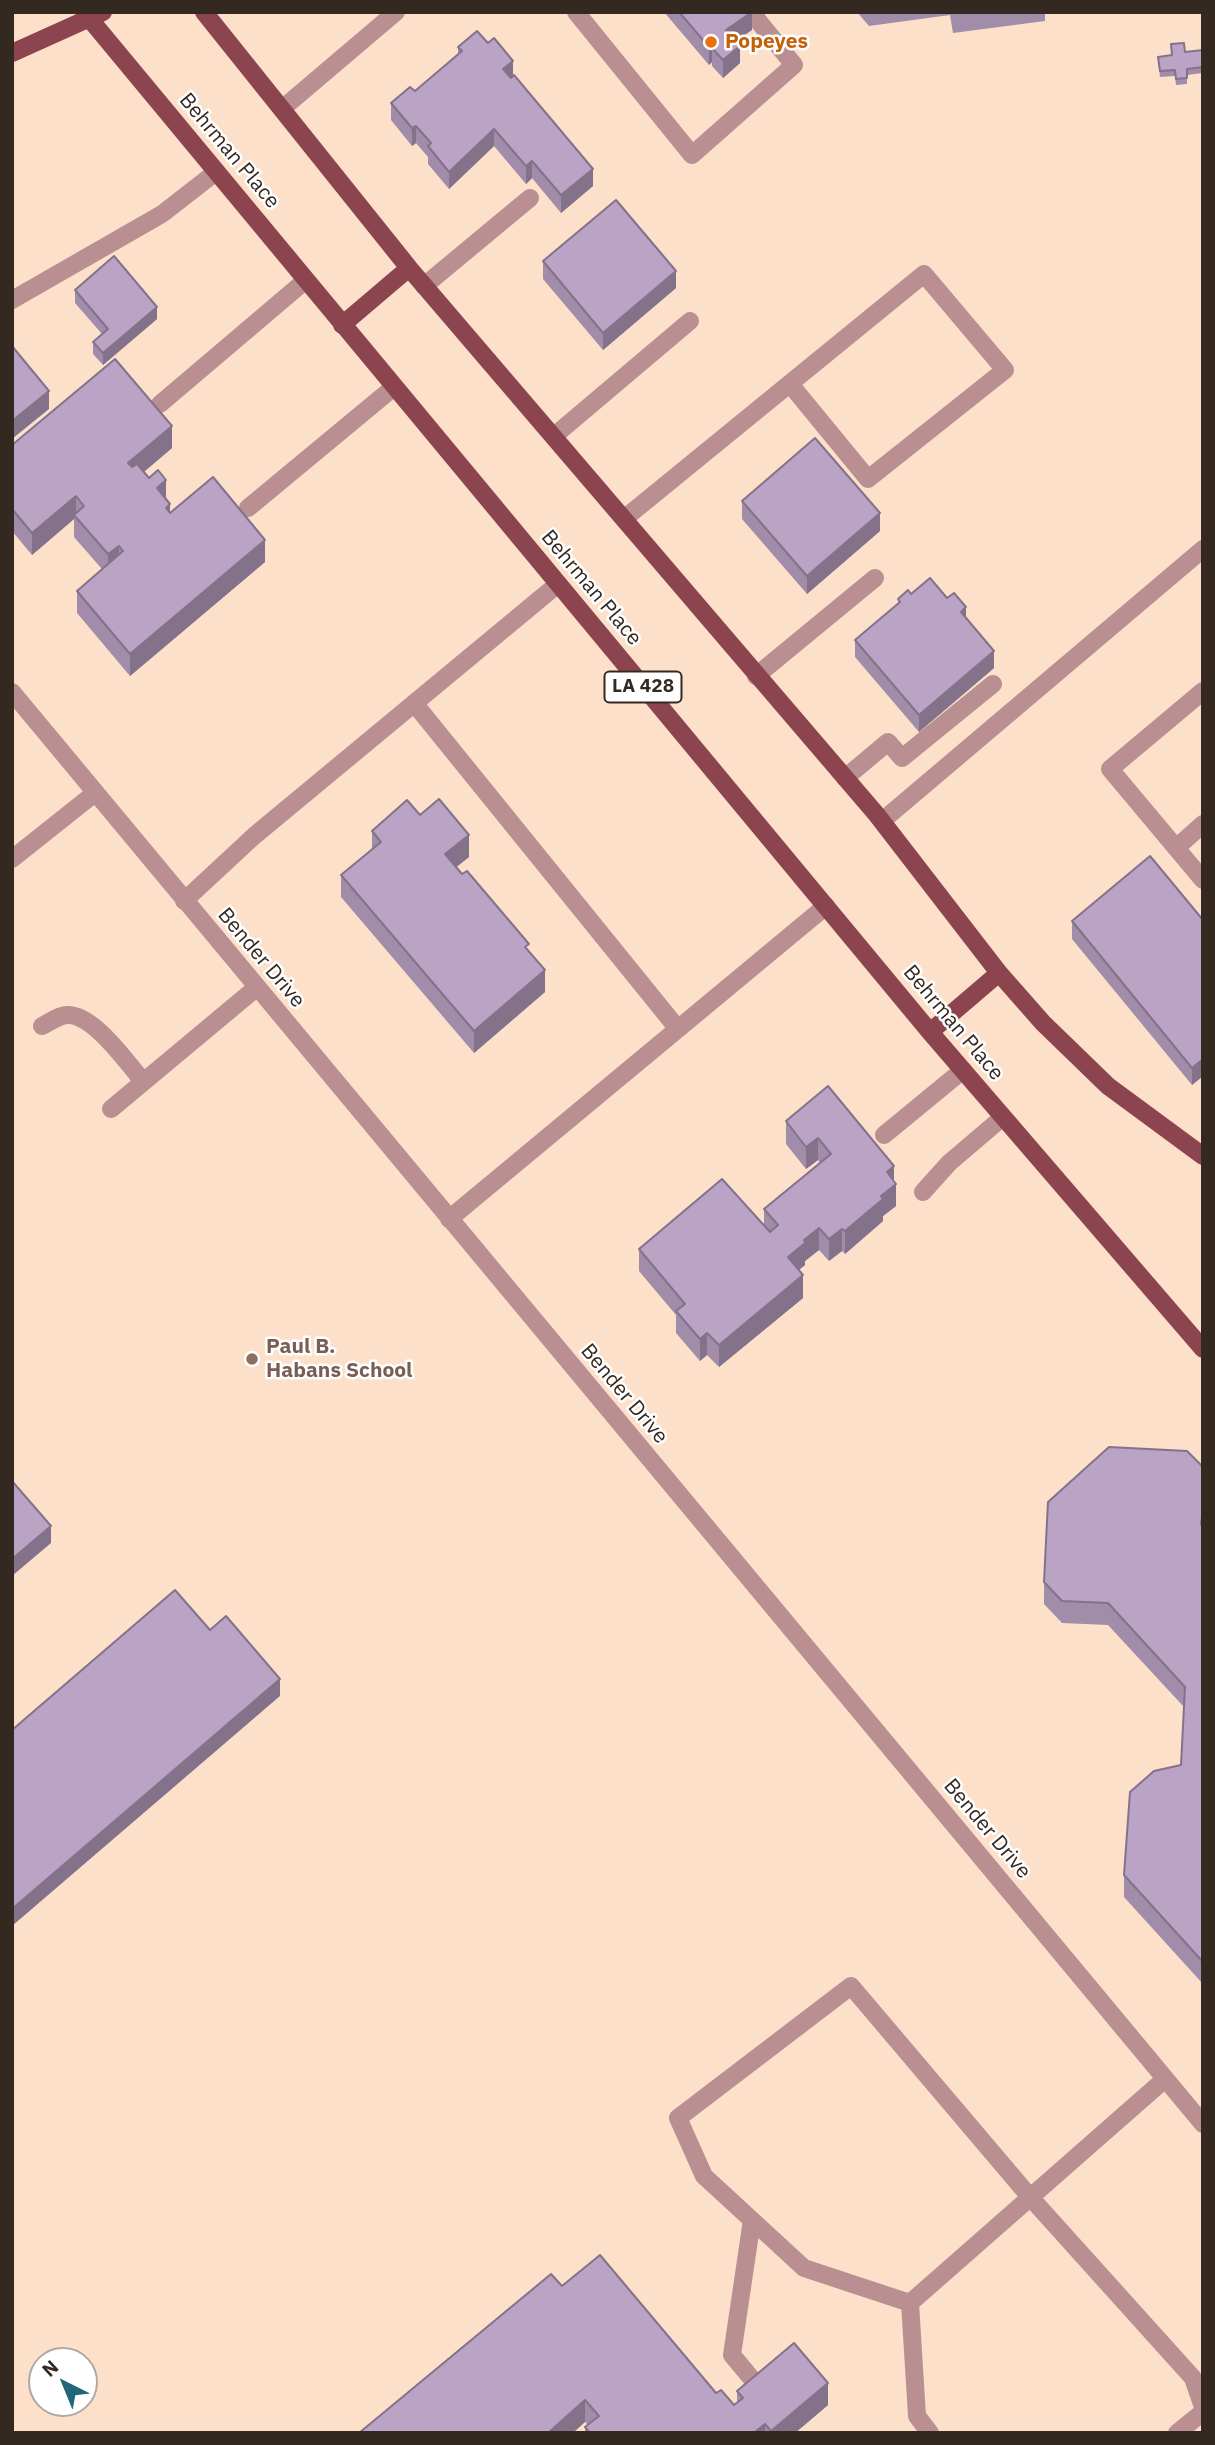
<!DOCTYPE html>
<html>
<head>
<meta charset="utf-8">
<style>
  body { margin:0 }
  #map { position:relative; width:1215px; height:2445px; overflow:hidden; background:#fce0ca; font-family:"IBM Plex Sans",sans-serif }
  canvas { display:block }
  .frame { position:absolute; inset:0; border:14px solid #342921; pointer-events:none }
  .north { position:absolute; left:28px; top:2347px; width:70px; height:70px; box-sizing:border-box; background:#fff; border:2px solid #aea9a6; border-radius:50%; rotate:317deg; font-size:19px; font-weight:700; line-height:28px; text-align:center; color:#342921 }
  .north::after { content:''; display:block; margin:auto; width:24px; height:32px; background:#246679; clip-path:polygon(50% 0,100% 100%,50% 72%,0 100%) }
</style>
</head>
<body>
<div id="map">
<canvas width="1215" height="2445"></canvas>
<div class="frame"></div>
<div class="north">N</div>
</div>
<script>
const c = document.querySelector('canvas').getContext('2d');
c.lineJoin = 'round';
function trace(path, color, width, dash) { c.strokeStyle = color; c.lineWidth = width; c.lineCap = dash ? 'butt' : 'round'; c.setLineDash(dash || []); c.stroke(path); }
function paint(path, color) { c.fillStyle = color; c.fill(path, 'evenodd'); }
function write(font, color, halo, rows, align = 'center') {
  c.font = font + ' "IBM Plex Sans",sans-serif'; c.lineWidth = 5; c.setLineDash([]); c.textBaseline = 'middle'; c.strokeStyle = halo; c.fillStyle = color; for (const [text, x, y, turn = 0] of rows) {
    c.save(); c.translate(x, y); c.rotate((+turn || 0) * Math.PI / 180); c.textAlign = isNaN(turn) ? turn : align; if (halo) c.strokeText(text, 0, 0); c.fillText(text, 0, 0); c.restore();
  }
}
trace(new Path2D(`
  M576,12L692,155L794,65L751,12
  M283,108L396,12
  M424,286L530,198
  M12,300L162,214L216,172
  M160,404L306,280
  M554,436L690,321
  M248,508L394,387
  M625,518L924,274L1005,370L868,479L790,384
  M756,676L875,578
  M1203,691L1110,769L1203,880
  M12,692L1203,2124
  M414,703L678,1029
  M845,778L888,742L902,758L993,684
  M882,821L1203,549
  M1176,848L1203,824
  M12,859L95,793
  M184,901L254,836L558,584
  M42,1026C48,1023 55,1018 62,1016C89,1007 127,1063 143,1081
  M111,1109L256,988
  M884,1135L963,1070
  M923,1192L949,1163L1003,1117
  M449,1219L826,906
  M752,2220L732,2355L762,2391
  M910,2303L804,2268L704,2176L678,2118L851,1986L1030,2197L1193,2378L1203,2407
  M910,2303L1165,2079
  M910,2303L917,2416L930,2433
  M1177,2433L1203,2412`), '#b98f92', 18);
trace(new Path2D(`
  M84,12L930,1032L1203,1349
  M204,12L409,268L877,815L999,973L1043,1023L1108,1086L1203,1156
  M12,53L103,12
  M342,325L409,268
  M930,1032L999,973`), '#8c454e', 18);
paint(new Path2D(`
  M664,12H752V30L736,41L740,63L723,78L712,66V62L709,65Z
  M857,12H1045V21L953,33L950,15L869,26Z
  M1171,44L1185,52L1203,50V73L1187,75V84L1176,85L1175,76L1160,77L1158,57L1172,55Z
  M458,47L593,186L561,213L532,178L526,184L494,146L449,189L428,164V157L416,143L412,146L391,120V103L415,91L458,54Z
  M543,261L676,288L603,350L543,279Z
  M75,290L157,319L103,365L93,354V342L102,334L75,303Z
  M12,445L172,448L144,472L166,499L170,513L265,562L130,676L77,613V591L102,569L74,537V519L32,555L12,531Z
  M742,501L880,531L807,594L742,519Z
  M911,594L947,598L966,618L994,668L919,732L855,657V640L898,604V599Z
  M420,815L469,857L456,867L529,951L545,992L474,1053L341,897V875L372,849V831Z
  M1203,920V1076L1192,1085L1072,939V921Z
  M828,1086L894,1181L896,1206L883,1216V1221L845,1254L842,1251L829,1261L819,1250L805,1261V1265L798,1270L803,1298L719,1367L707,1355L700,1361L676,1333V1315L639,1271V1249L764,1225V1209L820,1163L818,1160L806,1169L786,1144V1121Z
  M1203,1467V1984L1124,1897V1875L1181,1765L1184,1707L1108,1625L1062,1623L1044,1604V1582Z
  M562,2286L734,2405L737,2403V2391L828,2405L795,2433H585V2427L588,2425L585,2422Z`), '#a18ca9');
paint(new Path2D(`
  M752,12V30L726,47V30Z
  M717,41V53L712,48V62L709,65V47Z
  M740,46V63L723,78V60Z
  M513,61V78L503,86V69Z
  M416,126V143L412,146V128Z
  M494,129V146L449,189V172Z
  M532,161V178L526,184V166Z
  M593,169V186L561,213V195Z
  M676,271V288L603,350V333Z
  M157,307V319L103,365V353Z
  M49,391V409L12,439V421Z
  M172,426V448L128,485V463Z
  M166,480V502L157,488Z
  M76,496V517L74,515V519L32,555V533Z
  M170,504V526L166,508Z
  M880,513V531L807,594V576Z
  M265,540V562L130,676V654Z
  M119,546V568L108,577V554Z
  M966,607V625L961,612Z
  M994,651V668L919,732V715Z
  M469,835V857L445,876V854Z
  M545,970V992L474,1053V1031Z
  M1203,1059V1076L1192,1085V1068Z
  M818,1138V1160L806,1169V1147Z
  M894,1166V1185L896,1184V1206L883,1216V1221L845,1254V1231L881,1196L887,1172Z
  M819,1228V1250L805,1261V1265L788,1279V1257L804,1240Z
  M842,1229V1251L829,1261V1239Z
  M803,1275V1298L719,1367V1345Z
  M707,1333V1355L700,1361V1339Z
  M51,1526V1543L12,1576V1559Z
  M280,1679V1696L12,1926V1909Z
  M828,2383V2405L795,2433H771V2431Z
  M585,2400V2422L573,2433H548Z
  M765,2424V2433H756V2431Z`), '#83728a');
const building = new Path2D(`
  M679,12H752L726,30L740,46L723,60L712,48L718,44L717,41L709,47Z
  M477,31L488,43L494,38L513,61L503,69L511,78L514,75L593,169L561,195L532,161L526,166L494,129L449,172L428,146L431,143L416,126L412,128L391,103L410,87L415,91L462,51L458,47Z
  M1184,43L1185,52L1203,50V67L1187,69V78L1176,79L1175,70L1160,71L1158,57L1172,55L1171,44Z
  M616,200L676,271L603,333L543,261Z
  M114,256L157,307L103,353L93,342L108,329L75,290Z
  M12,346L49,391L12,421Z
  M115,359L172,426L128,463L132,467L137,464L149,478L158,470L166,480L157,488L170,504L166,508L170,513L213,477L265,540L130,654L77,591L123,551L119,546L108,554L74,515L84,506L76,496L32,533L12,509V445Z
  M815,438L880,513L807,576L742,501Z
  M930,578L947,598L954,593L966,607L961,612L994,651L919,715L855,640L900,602L898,599L908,590L911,594Z
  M439,799L469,835L445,854L462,874L467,871L529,944L525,947L545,970L474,1031L341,875L381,842L372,831L407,800L420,815Z
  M1150,856L1203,920V1059L1192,1068L1072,921Z
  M828,1086L894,1166L887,1172L896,1184L881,1196L883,1199L845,1231L842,1229L829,1239L819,1228L804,1240L805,1243L788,1257L803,1275L719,1345L707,1333L700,1339L676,1311L685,1304L639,1249L722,1179L770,1232L778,1225L764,1209L831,1154L818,1138L806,1147L786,1121Z
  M1109,1447L1187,1451L1203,1467V1511L1201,1524L1203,1526V1962L1124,1875L1130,1792L1154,1771L1181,1765L1185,1687L1108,1603L1062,1601L1044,1582L1048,1502Z
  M12,1481L51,1526L12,1559Z
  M175,1590L210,1630L226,1616L280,1679L12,1909V1730Z
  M600,2255L716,2393L721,2390L734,2405L743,2398L737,2391L794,2343L828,2383L771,2431L765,2424L756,2431L757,2433H590L585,2427L599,2416L585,2400L548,2433H359L551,2274L562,2286Z`);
paint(building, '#bba3c5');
trace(building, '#83728a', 2);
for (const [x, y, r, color] of [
  [711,42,7,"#e8710a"],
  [252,1359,7,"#8d6e63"]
]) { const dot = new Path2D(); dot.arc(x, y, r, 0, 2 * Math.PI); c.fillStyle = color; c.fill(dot); trace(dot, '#fff', 2.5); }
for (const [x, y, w] of [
  [643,687,77]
]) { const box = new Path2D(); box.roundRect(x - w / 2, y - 15.5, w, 31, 5); c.fillStyle = '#fff'; c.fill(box); trace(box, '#342921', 2); }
write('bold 19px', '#342921', null, [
  ["LA 428",643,687]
]);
write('bold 21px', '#c56008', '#fff', [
  ["Popeyes",725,42]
], 'left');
write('21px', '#342921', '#fff', [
  ["Behrman Place",229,151,50],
  ["Behrman Place",591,588,50],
  ["Bender Drive",261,958,50],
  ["Behrman Place",953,1023,50],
  ["Bender Drive",624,1394,50],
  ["Bender Drive",987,1829,50]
]);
write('bold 21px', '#785e54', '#fff', [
  ["Paul B.",266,1347],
  ["Habans School",266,1371]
], 'left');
</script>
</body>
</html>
